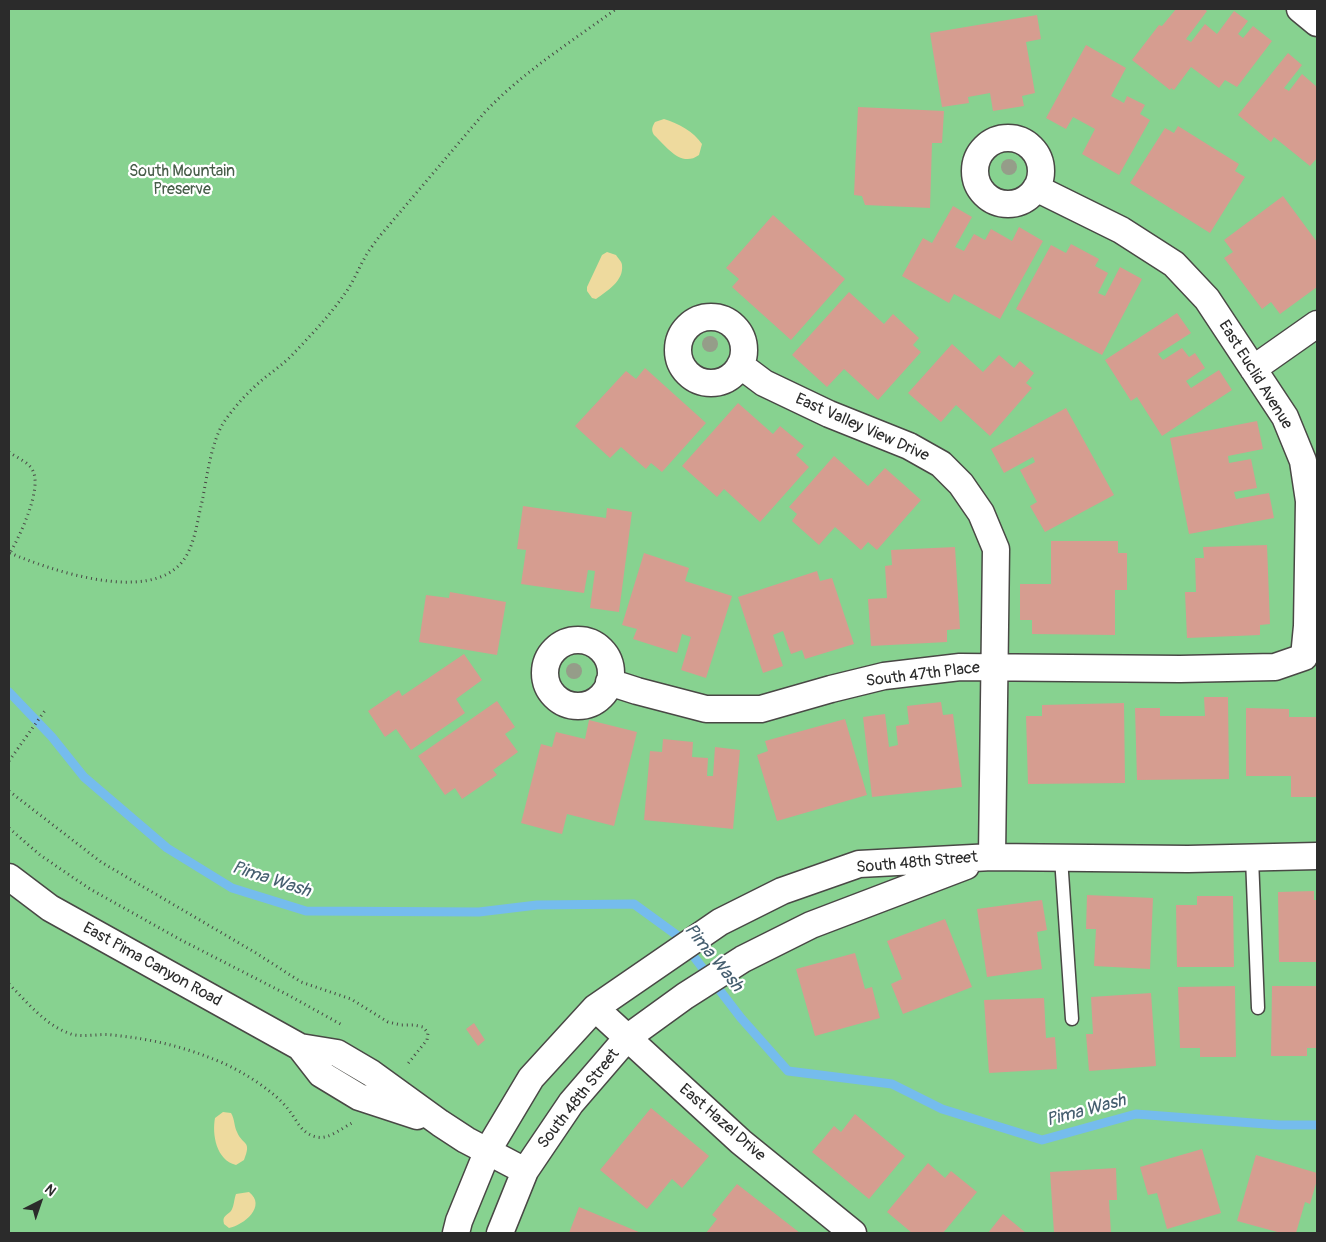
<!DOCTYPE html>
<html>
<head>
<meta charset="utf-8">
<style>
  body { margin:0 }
  #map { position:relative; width:1326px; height:1242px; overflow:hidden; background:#f5ebd7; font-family:Pangolin,sans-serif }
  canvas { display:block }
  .frame { position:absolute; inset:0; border:10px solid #2b2b2b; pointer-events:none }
  .north { position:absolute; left:15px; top:1177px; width:50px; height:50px; -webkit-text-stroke:4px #fff; paint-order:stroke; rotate:41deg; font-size:14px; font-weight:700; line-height:20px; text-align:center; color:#2b2b2b }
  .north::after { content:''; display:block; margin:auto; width:18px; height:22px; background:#2b2b2b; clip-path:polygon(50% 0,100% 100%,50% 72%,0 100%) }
</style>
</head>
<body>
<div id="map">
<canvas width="1326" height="1242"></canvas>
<div class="frame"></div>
<div class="north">N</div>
</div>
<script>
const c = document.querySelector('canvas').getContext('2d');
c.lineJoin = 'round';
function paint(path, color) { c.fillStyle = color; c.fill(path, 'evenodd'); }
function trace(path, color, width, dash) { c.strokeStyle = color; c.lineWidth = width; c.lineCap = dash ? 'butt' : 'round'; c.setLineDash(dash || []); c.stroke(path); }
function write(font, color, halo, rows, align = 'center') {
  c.font = font + ' Pangolin,sans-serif'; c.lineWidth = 4.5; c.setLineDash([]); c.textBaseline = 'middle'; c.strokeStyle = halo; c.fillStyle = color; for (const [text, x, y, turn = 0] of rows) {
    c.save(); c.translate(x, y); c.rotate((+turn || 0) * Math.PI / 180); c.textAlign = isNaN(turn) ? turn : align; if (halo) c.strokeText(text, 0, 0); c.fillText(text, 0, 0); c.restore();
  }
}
paint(new Path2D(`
  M9,9H1317V1233H9Z`), '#87d290');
paint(new Path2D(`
  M664,119C678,123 694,132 702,144L699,155C681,168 667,147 654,135C651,130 652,127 655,122Z
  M607,252L616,255C618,258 622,262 622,265C624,281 607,291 596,299L592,298L587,291V287L602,255Z
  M223,1112L231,1113C235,1120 234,1126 237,1132C243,1146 252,1140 244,1160L236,1165C216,1160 212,1134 215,1118Z
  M249,1192C267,1206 244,1225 229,1228L224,1224C222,1216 226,1216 231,1211C234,1207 234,1199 236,1194Z`), '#eeda9e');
trace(new Path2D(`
  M9,692L52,737L84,777L167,848L232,888L306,911L479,912L537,905L634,904L678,936L741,1018L788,1071L892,1084L942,1109L1042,1140L1136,1114L1279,1125H1317`), '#75bced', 9);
paint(new Path2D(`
  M1176,9H1204L1207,11L1186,39L1191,42L1205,24L1217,34L1234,11L1248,21L1238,34L1243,38L1253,26L1272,41L1237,87L1225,80L1219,88L1191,67L1174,90L1171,88L1170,90L1132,60L1159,25L1162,26Z
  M1037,15L1041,39L1026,42L1035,93L1022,96L1024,106L993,111L990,93L968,97L969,103L942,107L930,33Z
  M1086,45L1126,68L1111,96L1124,103L1127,96L1145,105L1140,114L1150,120L1119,175L1082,154L1095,129L1073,117L1066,129L1046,118Z
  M1288,53L1302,65L1284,88L1289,91L1302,74L1317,87V158L1310,166L1274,137L1271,142L1238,115Z
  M858,107L944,111L942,143H932L930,208L865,205L862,196L854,195Z
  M1178,126L1239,164L1235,171L1245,177L1210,233L1130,183L1165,128L1174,133Z
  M1283,196L1317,242V287L1280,314L1271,302L1262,309L1224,258L1233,252L1224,240Z
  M953,206L972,217L955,247L964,251L974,234L985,240L991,229L1012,241L1019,227L1043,241L1000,319L954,294L949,303L902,276L923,238L932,243Z
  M773,215L845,279L791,340L732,287L739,279L726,268Z
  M1071,244L1099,259L1095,266L1108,273L1098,293L1105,296L1120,267L1142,279L1102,355L1016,309L1051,245L1066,253Z
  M849,292L884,324L893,314L919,338L913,345L921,352L878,400L844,369L827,387L792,355Z
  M1177,313L1191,333L1158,354L1163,360L1182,348L1189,357L1195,353L1205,368L1186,381L1191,388L1219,370L1232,390L1162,436L1137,397L1131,401L1105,360Z
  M952,344L983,372L999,355L1014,368L1020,361L1034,373L1026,383L1032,388L990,436L956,405L941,422L908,393Z
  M645,368L706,423L662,472L651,463L646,469L621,447L610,458L575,426L626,371L636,379Z
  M738,403L773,434L780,426L804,446L796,455L809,467L760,522L724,489L717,497L682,466Z
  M1066,408L1114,495L1045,532L1030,506L1037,502L1020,470L1035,462L1033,457L1004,473L991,449Z
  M1257,421L1263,449L1228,456L1229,463L1251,459L1257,488L1234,492L1236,499L1269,493L1274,518L1189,534L1170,438Z
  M834,456L868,486L885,468L921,500L877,550L868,542L861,550L835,527L819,545L792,521L797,514L789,507Z
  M523,506L606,518L607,508L632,512L619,612L590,608L595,571L588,570L584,593L521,584L526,550L517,549Z
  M1051,541H1118V553H1127V590H1115V635L1032,634V620H1020V584H1051Z
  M1267,545L1270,624L1260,625V635L1187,638L1185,592H1196L1195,558H1204L1203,547Z
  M955,547L960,629L947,630V642L871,646L868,599L887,598L885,566L892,565L891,550Z
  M644,553L689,568L685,581L732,596L706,678L681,670L691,637L682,634L677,653L633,639L637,629L622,625Z
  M817,571L820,581L832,578L854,644L805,659L802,650L791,654L783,631L773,635L783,666L763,673L738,597Z
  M450,592L506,602L497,655L419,642L426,595L449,598Z
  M464,654L482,680L456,699L465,713L411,750L396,729L385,737L368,711L399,690L402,696Z
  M1204,697H1228L1229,779L1137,780L1135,708H1160V716H1205Z
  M497,701L515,727L505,734L518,752L493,770L497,775L462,799L455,788L445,795L418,756Z
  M941,702L943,715L953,714L962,787L872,797L863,717L885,714L889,747L898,745L896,726L909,724L907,706Z
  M1124,703L1125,783L1028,784L1026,716H1042V705Z
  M1246,708L1289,709V717H1317V797H1291V776H1246Z
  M845,719L867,795L777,821L757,755L768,751L765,741Z
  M589,720L637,732L614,826L567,814L562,834L521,823L541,744L552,747L556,732L585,739Z
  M663,739L693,742L692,757L708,758L707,776H713L715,747L740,750L733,829L644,820L650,751L662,752Z
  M1314,891V900H1317V962H1279L1278,892Z
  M1087,895L1153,898L1150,969L1094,966L1096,929H1086Z
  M1197,896H1233L1234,967H1177L1176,905H1197Z
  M1042,900L1047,930L1037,932L1042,969L987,977L977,909Z
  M945,919L972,987L903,1014L891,984L902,979L887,941Z
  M855,953L865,989L872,987L880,1018L815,1036L796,969Z
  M1235,986L1236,1057H1200V1048H1180L1178,987Z
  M1272,986H1317V1048H1307V1056H1271Z
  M1151,993L1156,1066L1089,1071L1086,1034H1093L1091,997Z
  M1044,998L1046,1038L1055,1037L1057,1069L989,1073L984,1000Z
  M474,1023L485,1040L478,1046L466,1029Z
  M651,1108L709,1156L682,1188L672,1179L647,1209L600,1170Z
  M855,1114L905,1156L869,1199L812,1152L834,1126L841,1132Z
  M1202,1149L1221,1213L1167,1229L1157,1193L1148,1195L1140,1167Z
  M1256,1155L1317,1173V1180L1310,1204L1305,1202L1296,1233H1281L1237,1221Z
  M928,1163L945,1178L951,1171L977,1192L943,1233H912L887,1212Z
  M1116,1168L1117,1200H1109L1111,1233H1054L1050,1172Z
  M737,1184L800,1233H706L717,1219L712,1215Z
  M579,1207L641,1233H569Z
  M1003,1214L1026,1233H988Z`), '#d69d90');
const lane = new Path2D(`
  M1061,858L1072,1019
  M1252,858L1258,1008`);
const street = new Path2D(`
  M1300,9L1317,23
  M975 171a33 33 0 1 1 66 0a33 33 0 1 1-66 0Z
  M678 350a33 33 0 1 1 66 0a33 33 0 1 1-66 0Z
  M740,365L764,383L829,414L909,446L941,464L961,484L981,513L996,549L992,857
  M1253,369L1317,324
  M545 673a33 33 0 1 1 66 0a33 33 0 1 1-66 0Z
  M609,682L637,691L706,709H761L831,689L884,676L960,667L1180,669L1275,667L1304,657L1307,626L1309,501L1303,461L1285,417L1207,299L1174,264L1121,230L1036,188
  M9,877L50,908L300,1047L337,1053L371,1073L440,1123L466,1140L525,1171
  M595,1008L741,1142L853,1233
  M300,1047L321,1074L359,1097L417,1116
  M456,1233L459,1221L488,1150L531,1078L595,1008L720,922L782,891L859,864L992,857L1188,859L1317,856
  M500,1233L525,1171L571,1103L627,1038L685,996L743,959L811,925L966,866`);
trace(lane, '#494845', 15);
trace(street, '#494845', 29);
trace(new Path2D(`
  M9,452C17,458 29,462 33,471C42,489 20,536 10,553
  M10,553C50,570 148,604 182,562C195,546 197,521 202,502C207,477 211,442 224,422C235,406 248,392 262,380C273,371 285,363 294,353C312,334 331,314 346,292C353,282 358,270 364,259C368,251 374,244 379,237L485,112C523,72 571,42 616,9
  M9,761L46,709
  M9,791L101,862L256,953L301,982L351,999L388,1022L401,1025H414L423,1027L428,1033L427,1040L406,1066
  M9,828L40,855L90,889L181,940L290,996L342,1025
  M9,984C27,1002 46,1026 71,1034C84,1038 99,1033 112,1035C153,1039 185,1047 223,1063C243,1072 274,1091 288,1109C297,1120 301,1134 317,1137C328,1140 342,1128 352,1123`), '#494845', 3, [1, 4]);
trace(lane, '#fff', 12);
trace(street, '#fff', 26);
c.fillStyle = '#959d89';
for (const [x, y] of [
  [1009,167],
  [710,344],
  [574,671]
]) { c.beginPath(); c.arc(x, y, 8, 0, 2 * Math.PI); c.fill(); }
write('16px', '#475d49', '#fff', [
  ["South Mountain",182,172],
  ["Preserve",182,190]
]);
write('16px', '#2b2b2b', '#fff', [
  ["East Euclid Avenue",1255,375,58],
  ["East Valley View Drive",862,428,24],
  ["South 47th Place",923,675,-7],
  ["South 48th Street",917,863,-5],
  ["East Pima Canyon Road",152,965,29],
  ["South 48th Street",579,1099,-52],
  ["East Hazel Drive",722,1123,41]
]);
write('italic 18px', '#455e6f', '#fff', [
  ["Pima Wash",271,880,18],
  ["Pima Wash",713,958,51],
  ["Pima Wash",1086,1111,-15]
]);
</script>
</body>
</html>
